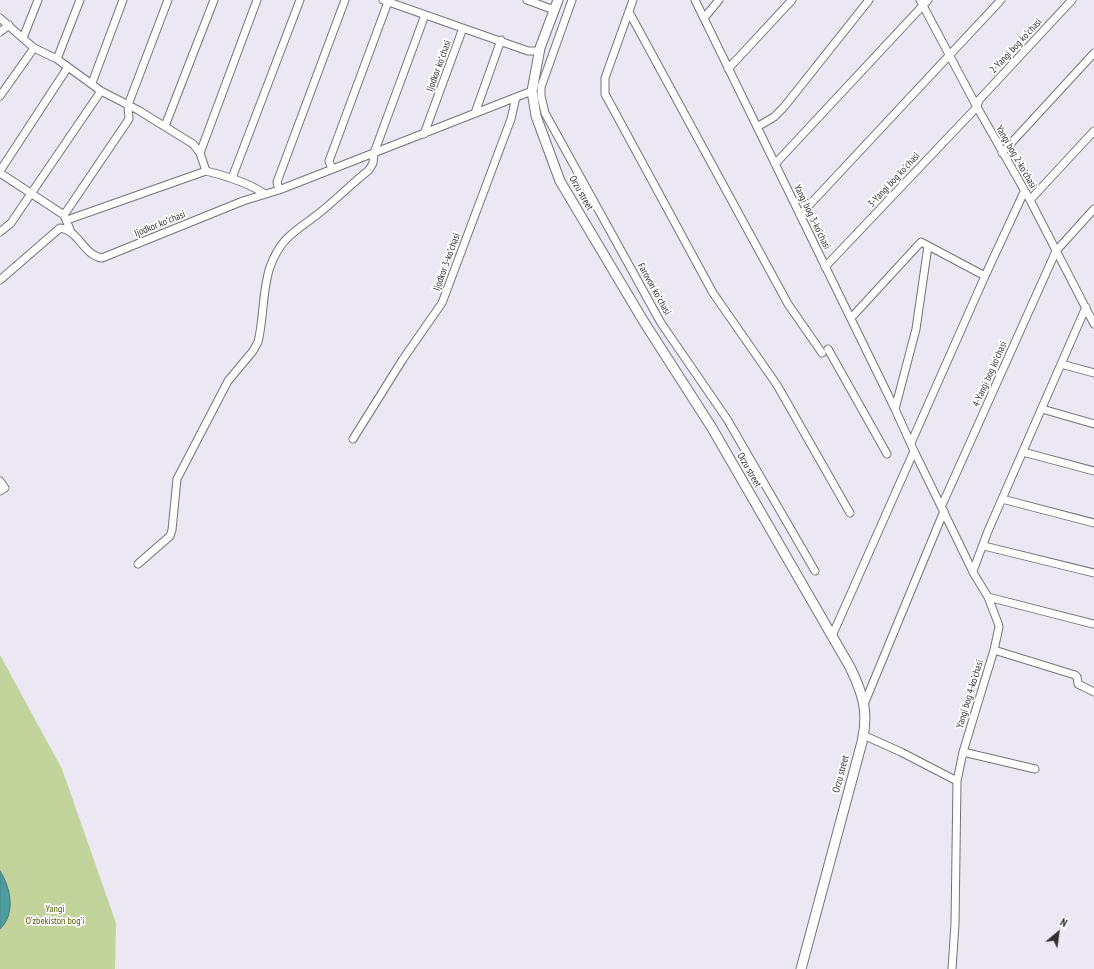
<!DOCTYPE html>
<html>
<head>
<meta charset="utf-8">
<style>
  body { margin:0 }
  #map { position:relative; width:1094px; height:969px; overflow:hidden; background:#ece8f3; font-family:"PT Sans Narrow",sans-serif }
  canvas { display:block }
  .north { position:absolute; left:1038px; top:913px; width:40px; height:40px; -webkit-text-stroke:3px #fff; paint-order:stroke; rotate:29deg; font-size:11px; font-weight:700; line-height:16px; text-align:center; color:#312f34 }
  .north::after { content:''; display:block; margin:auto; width:14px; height:18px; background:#312f34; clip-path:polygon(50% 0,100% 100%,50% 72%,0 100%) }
</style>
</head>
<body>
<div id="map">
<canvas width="1094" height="969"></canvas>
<div class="north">N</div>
</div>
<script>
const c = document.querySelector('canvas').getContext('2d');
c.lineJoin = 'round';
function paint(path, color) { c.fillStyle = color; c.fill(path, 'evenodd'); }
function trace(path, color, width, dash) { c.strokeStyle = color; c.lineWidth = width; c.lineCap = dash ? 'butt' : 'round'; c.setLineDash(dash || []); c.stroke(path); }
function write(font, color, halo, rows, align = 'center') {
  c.font = font + ' "PT Sans Narrow",sans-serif'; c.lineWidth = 3.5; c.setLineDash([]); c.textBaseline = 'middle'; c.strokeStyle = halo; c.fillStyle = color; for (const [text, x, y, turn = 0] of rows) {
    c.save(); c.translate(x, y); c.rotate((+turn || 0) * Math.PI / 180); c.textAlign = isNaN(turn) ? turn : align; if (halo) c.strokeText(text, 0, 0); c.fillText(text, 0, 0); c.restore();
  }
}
paint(new Path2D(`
  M0,655L62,769L116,923L115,969H0Z`), '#c3d39c');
const water = new Path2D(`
  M0,871C11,888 16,914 0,929Z`);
paint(water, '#4d9c9e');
trace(water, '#457b7e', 1);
const minor = new Path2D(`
  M383,0L528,51H539
  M527,0L554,10
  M572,0L541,87V96L545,113L661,323L727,419L815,571
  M633,0L605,78V94L713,293L777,385L850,513
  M695,0L895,409L914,451L974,574L988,597L998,623L999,627L994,650L963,752L957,781L955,924L952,969
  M920,0L977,107L1030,200L1094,324
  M629,12L788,304L822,353
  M0,18L34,48L57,59L101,91L138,110L193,144L200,153L206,171C226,176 247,182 265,194
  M704,18L719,0
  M0,32L9,25
  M23,38L38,0
  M57,59L80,0
  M728,69L792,0
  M92,83L123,0
  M0,96L34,48
  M475,113L501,40
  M165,126L214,0
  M757,127L774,117L784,107L869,0
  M424,134L463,28
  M200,153L257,0
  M1002,153L1094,53
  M775,164L928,0
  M332,169L329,161L388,2
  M0,171L68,67
  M0,173L64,215
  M232,178L300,0
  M279,190L277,182L345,0
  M1030,200L1094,131
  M800,215L1001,0
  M67,220L206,171
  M0,232L11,223L101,91
  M71,232L64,215L129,119L128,105L168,0
  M825,267L977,107L979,100L1072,0
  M0,280L60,228C79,230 83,255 102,258L243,201L279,190L532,91
  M851,318L921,242L985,276
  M828,349L887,454
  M1061,364L1094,373
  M895,409L916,329L928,246
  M1042,409L1094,424
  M353,439L403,359L442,303L511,119L516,97
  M911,443L985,276L1024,192
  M1023,452L1094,471
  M0,481L5,488L0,491
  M1002,499L1094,523
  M942,505L1056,251L1094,209
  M984,546L1094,573
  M138,564L170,536L172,530L177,479L228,381L253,351L258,342C264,318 262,291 270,267C281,237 295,232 318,214C336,200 351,184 369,170L373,163L374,153L425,15
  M973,571L988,531L1086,307
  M988,597L1093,624
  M832,636L914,451
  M994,650L1075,675L1077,677L1078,684L1094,692
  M865,702L944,511
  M863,735L901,752L957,781
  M963,752L1035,769`);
const major = new Path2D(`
  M558,0L540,48L532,91L536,116L560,181L644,322L712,428L850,667C863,694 869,712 862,742L801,969`);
trace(minor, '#75727b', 9);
trace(major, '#75727b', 11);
trace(minor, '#fff', 7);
trace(major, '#fff', 9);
write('10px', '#312f34', '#fff', [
  ["2-Yangi bog koʼchasi",1016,46,-47],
  ["Ijodkor koʻchasi",439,66,-70],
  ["Yangi bog 2-koʼchasi",1016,157,60],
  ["3-Yangi bog koʼchasi",894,180,-47],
  ["Orzu street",581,193,60],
  ["Yangi bog 3-koʼchasi",812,217,64],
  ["Ijodkor koʻchasi",160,224,-22],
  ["Ijodkor 3-koʼchasi",447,262,-70],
  ["Farovon koʻchasi",654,289,61],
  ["4-Yangi bog koʼchasi",990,374,-66],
  ["Orzu street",749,470,60],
  ["Yangi bog 4-koʼchasi",970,694,-73],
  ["Orzu street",841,774,-75]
]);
write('10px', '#4e6005', '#fff', [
  ["Yangi",55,909],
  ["O'zbekiston bog'i",55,921]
]);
</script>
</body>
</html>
